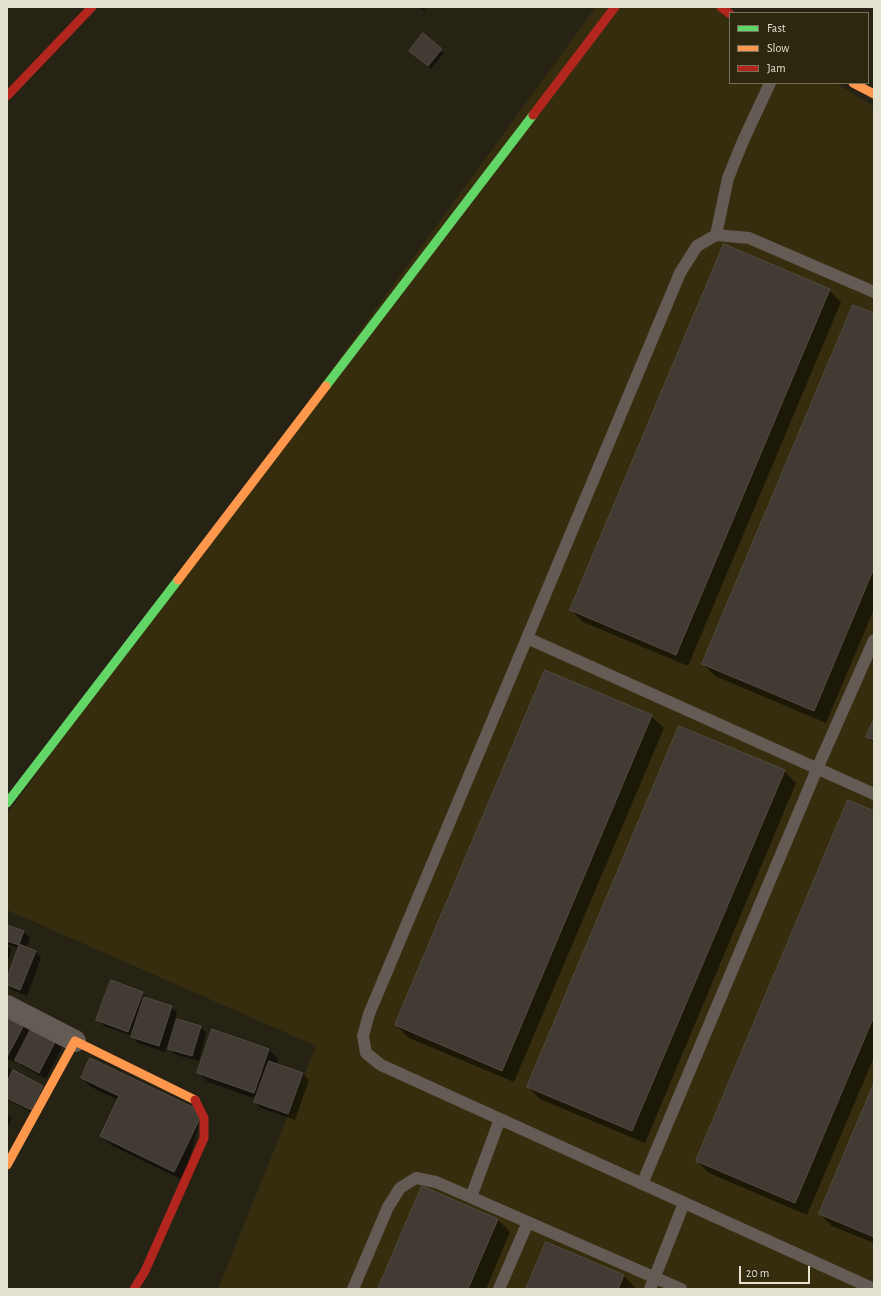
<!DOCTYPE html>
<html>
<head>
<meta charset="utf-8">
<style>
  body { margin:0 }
  #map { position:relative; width:881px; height:1296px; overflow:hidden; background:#262315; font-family:"Alegreya Sans",sans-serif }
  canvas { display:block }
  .frame { position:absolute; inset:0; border:8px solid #e4e1d1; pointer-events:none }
  .legend { position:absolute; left:729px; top:12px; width:140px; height:72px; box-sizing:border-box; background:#2d270e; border:1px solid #76715c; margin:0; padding:5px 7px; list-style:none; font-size:12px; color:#e4e1d1 }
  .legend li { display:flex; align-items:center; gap:8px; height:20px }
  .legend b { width:20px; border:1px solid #76715c }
  .scale { position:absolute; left:739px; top:1266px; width:71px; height:18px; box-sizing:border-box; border:2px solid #e4e1d1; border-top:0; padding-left:5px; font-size:12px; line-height:14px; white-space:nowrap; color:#e4e1d1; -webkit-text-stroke:3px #2d270e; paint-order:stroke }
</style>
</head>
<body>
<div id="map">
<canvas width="881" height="1296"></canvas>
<div class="frame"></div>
<ul class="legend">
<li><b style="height:5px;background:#63d668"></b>Fast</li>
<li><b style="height:5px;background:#ff974d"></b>Slow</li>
<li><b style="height:5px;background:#b3261e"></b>Jam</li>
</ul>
<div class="scale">20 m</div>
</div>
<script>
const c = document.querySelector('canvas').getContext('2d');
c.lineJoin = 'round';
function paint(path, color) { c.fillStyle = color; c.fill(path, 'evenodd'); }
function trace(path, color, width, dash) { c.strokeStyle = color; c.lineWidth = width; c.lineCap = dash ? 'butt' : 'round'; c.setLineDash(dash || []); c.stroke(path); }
paint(new Path2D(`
  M596,7H716L730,16V83H836L874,107V1289H218L316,1046L7,910V814Z`), '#352d0e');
paint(new Path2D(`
  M418,7H426L424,11Z
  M441,50L444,53L431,69L413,54Z
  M829,290L841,302L688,666L583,622L571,610Z
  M874,314V609L826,723L715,676L703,664Z
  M651,716L664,728L514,1082L409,1038L396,1025Z
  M874,721V743L867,737Z
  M784,771L796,783L645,1143L540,1099L528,1087Z
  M874,812V1057L807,1215L709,1173L697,1161Z
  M7,926L24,932L30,938L26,948L35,951L41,958L27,996L12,990L7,985V970L10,973L19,949L7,944Z
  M7,946L12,950L7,962Z
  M142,993L149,999L171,1007L177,1013L165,1052L138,1043L132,1036L104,1026L97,1019Z
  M7,1015L63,1045L46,1079L22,1066L15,1059L14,1062L7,1059Z
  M200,1026L206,1033L199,1061L176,1055L170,1049Z
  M213,1030L269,1050L278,1059L277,1064L303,1074L309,1080L295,1120L261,1108L255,1102L256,1099L208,1082L198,1073Z
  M7,1066L13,1072L37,1116L7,1099Z
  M82,1078L202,1112L184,1181L111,1145L101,1136L118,1100L91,1087Z
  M874,1086V1243L832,1226L820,1214Z
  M7,1114L12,1119L7,1128Z
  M423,1188L498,1220L510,1232L486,1289H379Z
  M546,1243L624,1276L636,1289H527Z`), '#0007');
const building = new Path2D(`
  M423,33L442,49L428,66L409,51Z
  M724,244L830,289L676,655L570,610Z
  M853,305L874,313V568L814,711L702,664Z
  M545,670L652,715L502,1071L395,1025Z
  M874,719V740L866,737Z
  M679,726L785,770L632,1131L527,1087Z
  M848,800L874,811V1016L795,1203L696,1161Z
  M7,925L24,931L19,944L36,951L20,990L7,985V978L19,945L7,941Z
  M111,980L143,992L128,1032L96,1020Z
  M144,997L172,1006L159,1046L131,1037Z
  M7,1014L25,1023L7,1057Z
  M177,1019L201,1026L192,1056L168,1049Z
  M33,1025L57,1038L39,1073L15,1060Z
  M212,1029L269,1049L254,1093L197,1073Z
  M90,1058L203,1112L174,1172L100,1136L119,1096L81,1078Z
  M269,1061L303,1073L288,1114L254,1102Z
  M13,1070L43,1086L31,1110L7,1098V1082Z
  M874,1083V1237L819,1214Z
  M422,1186L498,1219L468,1289H378Z
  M546,1242L624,1275L618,1289H526Z`);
paint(building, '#423b34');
trace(building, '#524b43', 1);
trace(new Path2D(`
  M716,235L728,178L743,141L770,83
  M527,638L680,273L697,246L716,235L749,238L874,292
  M874,794L527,638L369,1014L363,1036L366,1053L381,1065L874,1289
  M642,1184L817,769L874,640
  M471,1197L500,1119
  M353,1289L388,1207L400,1188L416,1178L436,1182L681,1289
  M499,1289L528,1222
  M650,1289L684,1203`), '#635b54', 12);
trace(new Path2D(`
  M7,1006L75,1041`), '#635b54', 22);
trace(new Path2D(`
  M326,386L533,115
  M7,803L178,580`), '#63d668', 9);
trace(new Path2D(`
  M853,83L874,94
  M178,580L326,386
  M7,1165L75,1041L195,1100`), '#ff974d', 9);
trace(new Path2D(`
  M721,7L730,14
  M7,96L92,7
  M533,115L615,7
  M134,1289L145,1271L204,1138V1118L195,1100`), '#b3261e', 9);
</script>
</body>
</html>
